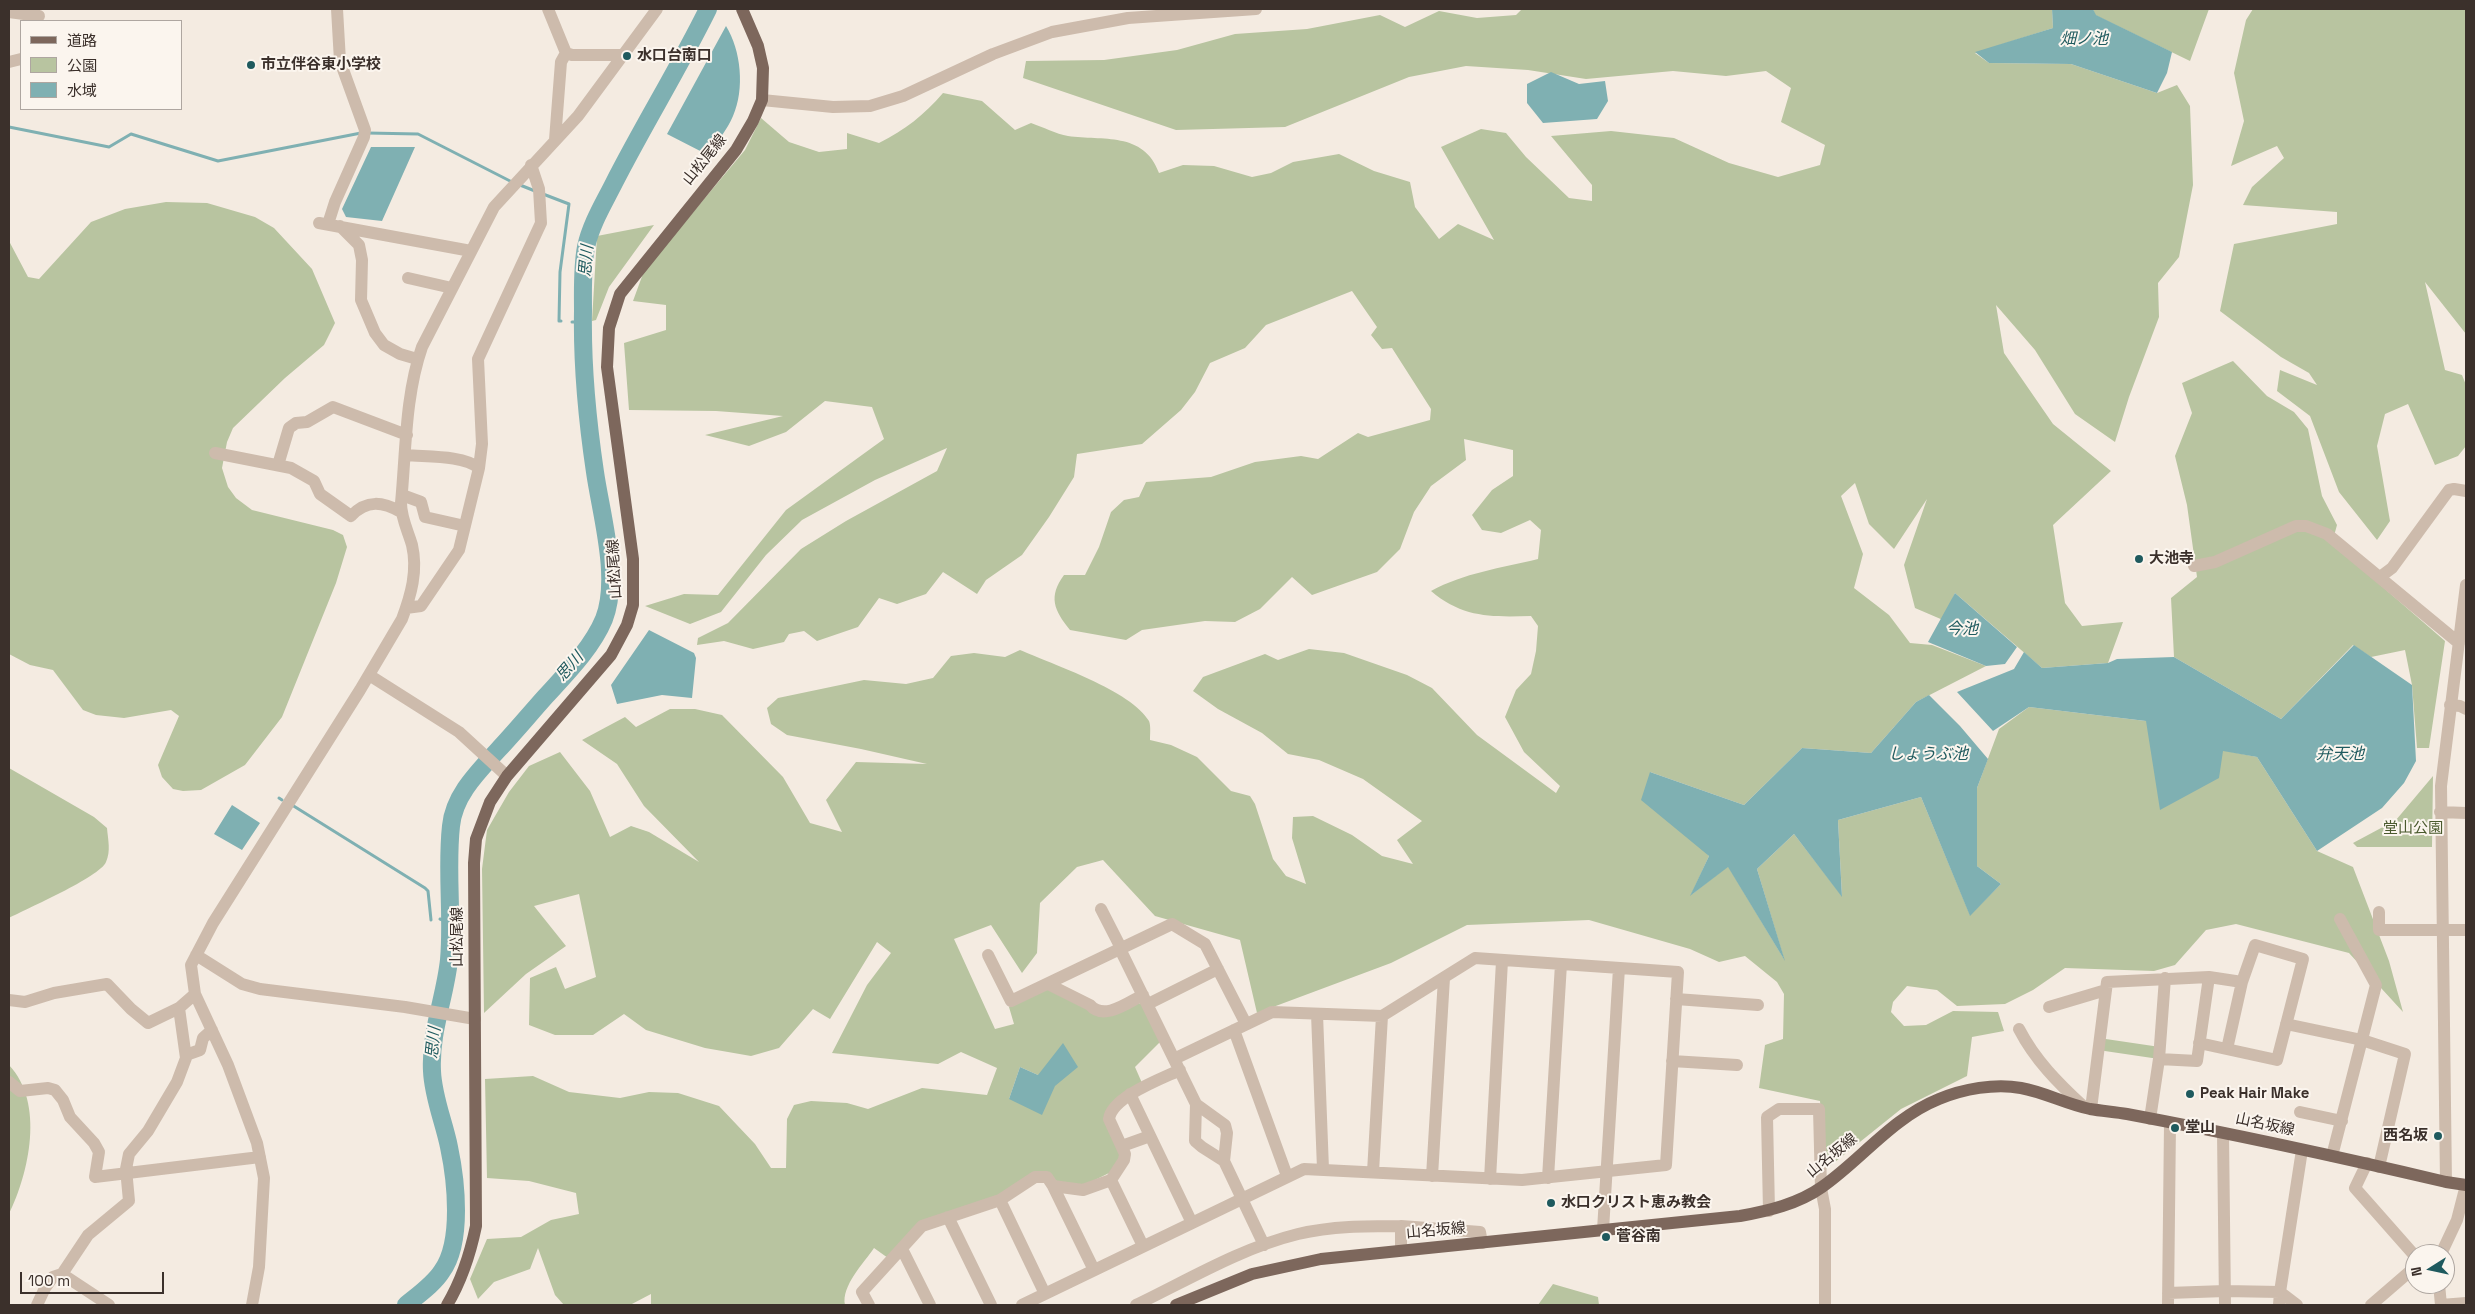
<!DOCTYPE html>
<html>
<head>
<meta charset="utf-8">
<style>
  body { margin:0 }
  #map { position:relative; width:2475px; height:1314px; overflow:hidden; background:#f4ebe1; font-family:"Space Grotesk","Noto Sans JP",sans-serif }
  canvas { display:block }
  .frame { position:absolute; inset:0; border:10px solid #3b302b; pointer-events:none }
  .legend { position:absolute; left:20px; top:20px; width:162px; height:90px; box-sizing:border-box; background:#fbf5ee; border:1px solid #aea6a0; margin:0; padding:6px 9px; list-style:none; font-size:15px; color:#3b302b }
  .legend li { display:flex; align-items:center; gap:10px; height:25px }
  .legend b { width:25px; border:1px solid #aea6a0 }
  .north { position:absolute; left:2405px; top:1244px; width:50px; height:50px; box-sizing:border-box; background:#fbf5ee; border:1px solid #aea6a0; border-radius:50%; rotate:260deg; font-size:14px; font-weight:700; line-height:20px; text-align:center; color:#3b302b }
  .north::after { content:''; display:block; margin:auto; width:18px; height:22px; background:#1f5a5e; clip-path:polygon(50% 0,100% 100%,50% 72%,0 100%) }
  .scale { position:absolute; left:20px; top:1272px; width:144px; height:22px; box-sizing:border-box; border:2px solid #3b302b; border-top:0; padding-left:6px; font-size:15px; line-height:18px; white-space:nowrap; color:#3b302b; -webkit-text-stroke:4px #fbf5ee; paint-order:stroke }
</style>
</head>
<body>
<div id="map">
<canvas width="2475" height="1314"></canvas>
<div class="frame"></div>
<ul class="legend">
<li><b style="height:6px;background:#7d675c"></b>道路</li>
<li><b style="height:14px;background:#b8c4a0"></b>公園</li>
<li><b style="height:14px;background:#7fb0b2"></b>水域</li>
</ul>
<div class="north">N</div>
<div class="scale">100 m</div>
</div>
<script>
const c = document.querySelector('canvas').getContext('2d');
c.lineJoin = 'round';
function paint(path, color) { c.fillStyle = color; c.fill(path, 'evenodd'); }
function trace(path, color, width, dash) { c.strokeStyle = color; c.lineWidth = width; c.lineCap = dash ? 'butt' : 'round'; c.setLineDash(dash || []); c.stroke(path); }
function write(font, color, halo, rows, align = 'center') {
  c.font = font + ' "Space Grotesk","Noto Sans JP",sans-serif'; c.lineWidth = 4; c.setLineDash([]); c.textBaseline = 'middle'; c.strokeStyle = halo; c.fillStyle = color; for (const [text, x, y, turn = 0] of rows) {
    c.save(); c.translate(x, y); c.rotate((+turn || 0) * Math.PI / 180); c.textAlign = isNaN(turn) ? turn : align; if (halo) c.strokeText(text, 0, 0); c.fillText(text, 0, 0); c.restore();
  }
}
paint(new Path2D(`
  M1522,9H2052L2053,28L1975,53L1989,63L2071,64L2157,93L2177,85L2190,106L2193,185L2179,257L2158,283L2159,317L2129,397L2115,442L2075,414L2035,350L1996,305L2004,353L2053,424L2111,471L2053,525L2065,603L2082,626L2123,622L2108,663L2042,668L1955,593L1943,620L1915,608L1904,565L1927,499L1894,549L1869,524L1855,483L1841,496L1863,554L1854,588L1889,615L1910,643L1932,645L1986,666L1916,702L1871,753L1802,748L1744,805L1650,772L1709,856L1691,895L1728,866L1784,959L1757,869L1794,834L1842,896L1838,820L1921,797L1970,915L2001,884L1977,866V788L1999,729L2029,707L2146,721L2222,750L2257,757L2317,851L2353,867L2389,961L2403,1012L2349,953L2236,924L2206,930L2175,965L2154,971L2065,968L2033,990L2005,1004L1957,1006L1937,990L1907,986L1893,1002L1891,1012L1904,1026L1926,1025L1953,1011L1998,1012L2004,1031L1972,1037L1967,1076L1901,1109L1825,1170L1820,1101L1759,1088L1765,1045L1783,1039L1784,994L1777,982L1745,956L1719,962L1690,949L1589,920L1467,925L1391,963L1257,1013L1240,940L1155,916L1103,860L1077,867L1040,903L1037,953L1022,973L991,925L954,939L995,1029L1014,1024L1009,1007L1043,990L1053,989L1087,1009L1143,1003L1161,1041L1135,1067L1142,1083L1106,1112L1121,1159L1111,1172L1083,1186L1060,1184L1047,1173L1001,1195L932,1218L888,1258L874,1248C864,1263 841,1286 845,1305H651V1294L630,1305H564L555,1295L538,1248L530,1269L494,1282L478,1299L470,1279L487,1239L521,1237L551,1220L579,1214L576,1193L529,1181L487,1178L485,1079L533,1076L569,1092L620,1098L649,1092L678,1093L719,1106L755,1144L771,1168H786L787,1119L794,1105L811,1101L847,1103L868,1109L922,1088L987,1095L997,1068L961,1052L938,1064L832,1053L867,985L891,953L877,942L830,1019L813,1009L779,1048L751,1056L705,1048L646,1030L624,1014L593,1035H555L529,1025L530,978L556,967L565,989L596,977L579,894L534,906L566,946L526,974L484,1013L482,869L487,830L509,792L529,766L560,752L590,791L610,837L631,826L649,832L699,862L644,806L617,764L582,740L625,717L636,727L670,709H695L722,715L783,777L810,823L842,832L826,800L856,762L927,764L861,749L787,735L771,724L767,708L778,698L864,680L906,684L933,678L951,656L974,653L1005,657L1020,650C1052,664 1132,691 1149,721C1151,726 1150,734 1150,740L1171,745L1197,757L1231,791L1250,796L1255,804L1273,859L1286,876L1306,884L1292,838L1293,817L1313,816L1352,835L1382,856L1413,864L1397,840L1422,821L1363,779L1319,760L1288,754L1262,733L1218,709L1193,691L1203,677L1265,654L1278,660L1309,649L1344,653L1407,675L1432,688L1477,735L1556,793L1560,786L1524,752L1505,717L1516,690L1531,674L1536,651L1538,626L1531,616C1491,617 1463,618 1431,591C1464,573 1501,568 1538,559L1541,530L1530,520L1501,533L1482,530L1472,515L1492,490L1513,476V450L1464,439L1466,460L1431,486L1414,512L1400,549L1377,572L1312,595L1292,577L1260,609L1235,622L1205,621L1142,630L1126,640L1070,630C1054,610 1048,597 1064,575H1085L1099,547L1111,512L1124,500L1139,497L1146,482L1211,477L1255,462L1301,456L1318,459L1358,433L1368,437L1430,420L1431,409L1392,348L1382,349L1371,335L1377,327L1352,291L1266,325L1245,348L1210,363L1195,392L1181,410L1142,444L1077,454L1074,477L1049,517L1022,555L986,580L977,594L943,572L926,594L897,604L879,598L858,627L817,641L804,631L789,634L784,642L753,649L724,641L697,645L698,638L728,623L801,549L846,521L937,471L947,448L875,480L802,520L766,555L721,612L690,624L645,606L684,594L718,595L786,510L884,439L872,407L825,401L786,432L749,446L705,435L783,416L716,411L629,410L624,343L666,330V305L633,301L644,271L745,150L761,118L789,142L819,152L847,149V133L879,143C905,130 924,115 943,93L982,101L1015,130L1031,123C1043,127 1056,134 1068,136C1102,141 1144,131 1159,173L1183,165L1214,166L1252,177L1271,173L1293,162L1339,154L1374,171L1410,182L1415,207L1439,239L1458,224L1494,240L1441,147L1481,129L1506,133L1526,157L1569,198L1592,201V185L1551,136L1611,131L1674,138L1729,163L1778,177L1820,165L1825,145L1781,122L1791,88L1766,71L1726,76L1673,71L1586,79L1528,70L1466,66L1409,77L1285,127L1176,130L1023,78L1026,61L1104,60L1177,50L1235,34L1307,29L1380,15L1405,27L1439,11L1477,18L1516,15ZM1020,1067L1038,1075L1009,1099Z
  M2093,9H2209L2190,61L2095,15Z
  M2253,9H2466V334L2425,282L2445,370L2462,375L2466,385V446L2458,456L2435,465L2408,404L2385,414L2377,446L2390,521L2377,540L2339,492L2310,416L2277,391L2280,370L2317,385L2309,373L2281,357L2220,311L2234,244L2337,224V212L2243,205L2252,187L2284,158L2277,146L2231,166L2244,121L2234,73L2246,20Z
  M166,202L207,203L255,217L274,228L312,269L335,323L324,345L285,378L233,428L227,442L222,468L228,487L236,498L252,510L333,530L343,535L347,547L336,583L282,717L245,765L201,790L183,791L173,789L162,777L158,765L179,716L171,710L124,718L96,715L83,710L53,670L30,665L9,654V241L28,277L39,279L91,222L125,209Z
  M654,225L609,287L596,320L592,321L597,236Z
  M2233,361L2267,396L2294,412L2308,429L2322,496L2337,525L2332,543L2445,641L2429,748H2417L2412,685L2405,650L2371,657L2353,645L2281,719L2174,657L2171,598L2197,577L2187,505L2175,456L2192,413L2182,383Z
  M9,768L94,817L107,828C108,840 111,851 106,862C100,877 26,909 9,918Z
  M2433,776L2432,847H2357L2353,843L2396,820Z
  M2099,1038L2160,1047L2159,1059L2098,1050Z
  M9,1065C45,1103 29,1173 9,1214Z
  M1553,1284L1598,1297L1599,1305H1538Z`), '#b8c4a0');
paint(new Path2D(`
  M2052,9H2093L2096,15L2172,52L2167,73L2157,93L2071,64L1989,63L1975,52L2053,28Z
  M726,26C741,50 745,89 733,116C727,130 717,142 708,155L667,134Z
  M1551,72L1579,84L1605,81L1608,101L1597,119L1543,123L1527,103V84Z
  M371,147H415L382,221L346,217L342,209Z
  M1955,593L2017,647L2005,664L1986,666L1928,642Z
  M649,630L694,653L696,658L692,698L662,695L617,704L611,685Z
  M2354,645L2412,685L2416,761L2404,783L2382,808L2317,851L2257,757L2223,751L2219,778L2160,810L2146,721L2029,707L1993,731L1957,692L2014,669L2024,652L2042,668L2108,663L2117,659L2174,657L2281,719Z
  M1929,695L1960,726L1988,759L1977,788V866L2001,884L1970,916L1921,797L1838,820L1842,897L1794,834L1757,869L1785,961L1728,867L1690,896L1709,856L1641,800L1650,772L1744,805L1802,748L1871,753L1916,702Z
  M232,805L260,823L242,850L214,834Z
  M1063,1043L1078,1067L1055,1086L1042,1115L1009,1099L1020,1067L1038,1075Z`), '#7fb0b2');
trace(new Path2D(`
  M9,127L109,147L131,134L218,161L361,133
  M367,133L418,134L512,182
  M520,185L535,191
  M543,194L569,204L560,272L559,321H561
  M572,322H583
  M279,798L282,800
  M292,805L425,888L428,891L431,920
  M440,919L450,923`), '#7fb0b2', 3);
trace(new Path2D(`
  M406,1305C418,1295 434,1284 442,1271C463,1242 456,1180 449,1147C444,1122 433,1097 432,1071C430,1031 445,998 449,960C453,915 446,871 451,826C454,795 478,772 498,750C514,733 529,715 545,697C566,674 592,648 604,619C620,578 601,514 595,472C587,418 582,365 583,311C583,290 582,268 586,247C591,224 604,203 614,183C644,124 679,68 708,9`), '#7fb0b2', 18);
trace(new Path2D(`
  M548,9L566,53L572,55H623
  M9,12L39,16
  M9,62L21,59
  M762,100L833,107L870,106L903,96L993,54L1052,32L1128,18L1256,9
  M555,140L561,62L566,53
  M319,223L471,251
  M328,224L335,202L364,137L365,130L340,61L337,9
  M340,226L359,245L362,260L361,300L375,333L384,345L400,354L417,359
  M408,278L452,288
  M215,453L291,468L314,481L320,494L351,516C367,499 383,502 401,512
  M406,455C427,457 463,455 479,468
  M278,465L289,428L296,423L307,422L333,407L407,435
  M402,495L421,502L425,517L465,526
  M2194,566L2215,562L2296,526H2306L2327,534L2459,643
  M2380,577L2392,568L2449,490L2454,489L2466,491
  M406,608L421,606L459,550L479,468L482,444L478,359L541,223L539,189L531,165
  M369,675L459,732L507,776
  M2450,705L2460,706L2466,709
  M2440,812L2466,813
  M1101,909L1121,948
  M2379,912V930H2466
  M1120,949L1196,1104L1225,1125L1227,1133L1224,1161L1264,1245
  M196,955L242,984L260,989L405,1007L475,1019
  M988,955L1011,1001L1172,924L1205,944L1246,1024
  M1048,984L1090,1005C1104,1021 1127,1003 1143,995
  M1676,999L1758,1005
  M9,1000L25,1002L54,993L107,984L131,1009L148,1023L179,1008
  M1148,1004L1218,969
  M2049,1007L2106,990
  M1317,1014L1323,1169
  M2286,1024L2362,1040L2405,1054L2379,1167
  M2019,1029C2035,1060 2058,1083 2084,1107
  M1234,1030L1287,1176
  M2199,1043L2277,1060L2303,959L2255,945L2242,982L2227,1049
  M186,1055L200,1050L203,1038L212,1030
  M2159,1059L2197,1061L2209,977
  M1672,1061L1737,1065
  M9,1082L20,1091L48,1088L55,1090L63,1100L70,1117L94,1143L99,1152L95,1177L260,1157
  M1130,1094L1192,1223
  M1196,1104L1195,1141L1202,1147L1224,1161
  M2091,1109L2107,982L2209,977L2242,982
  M2300,1112L2342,1121
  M2150,1119L2159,1059L2165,978
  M2223,1133L2225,1305
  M1122,1146L1150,1136
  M2332,1156L2376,985L2340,919
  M2367,1163L2355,1188L2415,1256
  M1373,1172L1382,1016
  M1432,1176L1444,978
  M1548,1178L1561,964
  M1490,1179L1502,961
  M1111,1180L1143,1246
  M2446,1182L2441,786L2466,585
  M1053,1186L1094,1270
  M1000,1200L1045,1294
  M1769,1211L1767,1117L1779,1109H1819L1821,1188L1825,1209V1305
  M948,1217L991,1305
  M1401,1226L1480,1232L1482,1243
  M1603,1230L1619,968
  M902,1249L930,1305
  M2441,1254L2457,1220L2466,1185
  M62,1274L109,1305
  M2439,1284L2441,1305
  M2168,1293L2225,1291L2280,1292L2297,1305
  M37,1305L45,1288L53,1277L62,1274L88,1235L129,1201L126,1169L129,1154L148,1131L177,1082L186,1058L179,1008L195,994
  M252,1305L259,1267L264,1178L257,1143L228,1065L195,994L191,965L213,923L360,690L402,619C411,595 418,571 412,545C408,531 401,518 401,503C406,451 405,396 422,347L494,207L578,116L657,9
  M869,1305L862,1292L922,1226L1000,1200L1035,1177H1047L1053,1186L1083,1190L1111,1180L1124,1160L1125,1154L1109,1119C1112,1097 1161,1079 1180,1070
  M1022,1305L1304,1169L1522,1180L1666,1165L1678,972L1475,958L1382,1016L1272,1012L1174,1059
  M1136,1305C1188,1280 1241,1248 1298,1234C1332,1226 1366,1226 1401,1226V1250
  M2168,1305L2170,1123
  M2279,1305L2280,1292L2302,1150
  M2371,1305L2415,1267
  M2441,1305L2466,1303`), '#cdbbac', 12);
trace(new Path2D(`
  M447,1305C462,1280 470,1255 476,1226L474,863L476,839L490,802L507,776L611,655L627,625L633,605V559L607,367L609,328L620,294L736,150L753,121L762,100L763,68L758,46L742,9
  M1176,1305L1252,1274L1321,1259L1740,1216C1768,1211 1798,1204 1822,1187C1862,1159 1892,1118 1939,1099C1963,1089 1995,1083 2021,1088C2044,1092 2066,1104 2090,1109C2102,1111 2115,1112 2127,1114C2234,1134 2340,1157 2446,1182L2466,1185`), '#7d675c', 12);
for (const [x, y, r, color] of [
  [627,56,5,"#1f5a5e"],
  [251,65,5,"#1f5a5e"],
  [2139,559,5,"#1f5a5e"],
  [2190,1094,5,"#1f5a5e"],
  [2175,1128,5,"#1f5a5e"],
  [2438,1136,5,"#1f5a5e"],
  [1551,1203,5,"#1f5a5e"],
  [1606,1237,5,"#1f5a5e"]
]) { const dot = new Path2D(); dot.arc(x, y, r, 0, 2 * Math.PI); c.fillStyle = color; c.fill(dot); trace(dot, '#fbf5ee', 2); }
write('bold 15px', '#3b302b', '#fbf5ee', [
  ["水口台南口",637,56],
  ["市立伴谷東小学校",261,65],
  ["大池寺",2149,559],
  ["Peak Hair Make",2200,1094],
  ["堂山",2185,1128],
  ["西名坂",2428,1136,"right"],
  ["水口クリスト恵み教会",1561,1203],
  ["菅谷南",1616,1237]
], 'left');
write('15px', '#3b302b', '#fbf5ee', [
  ["山松尾線",705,160,-51],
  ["山松尾線",615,569,-93],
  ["山松尾線",458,937,-90],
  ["山名坂線",2265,1125,12],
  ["山名坂線",1832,1156,-39],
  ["山名坂線",1436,1231,-5]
]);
write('15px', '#4a5a2e', '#fbf5ee', [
  ["堂山公園",2413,829]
]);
write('italic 16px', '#1f5a5e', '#fbf5ee', [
  ["畑ノ池",2084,40],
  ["思川",587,261,-85],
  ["今池",1962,630],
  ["思川",570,667,-49],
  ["しょうぶ池",1928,755],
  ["弁天池",2340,755],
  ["思川",434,1043,-84]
]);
</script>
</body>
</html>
